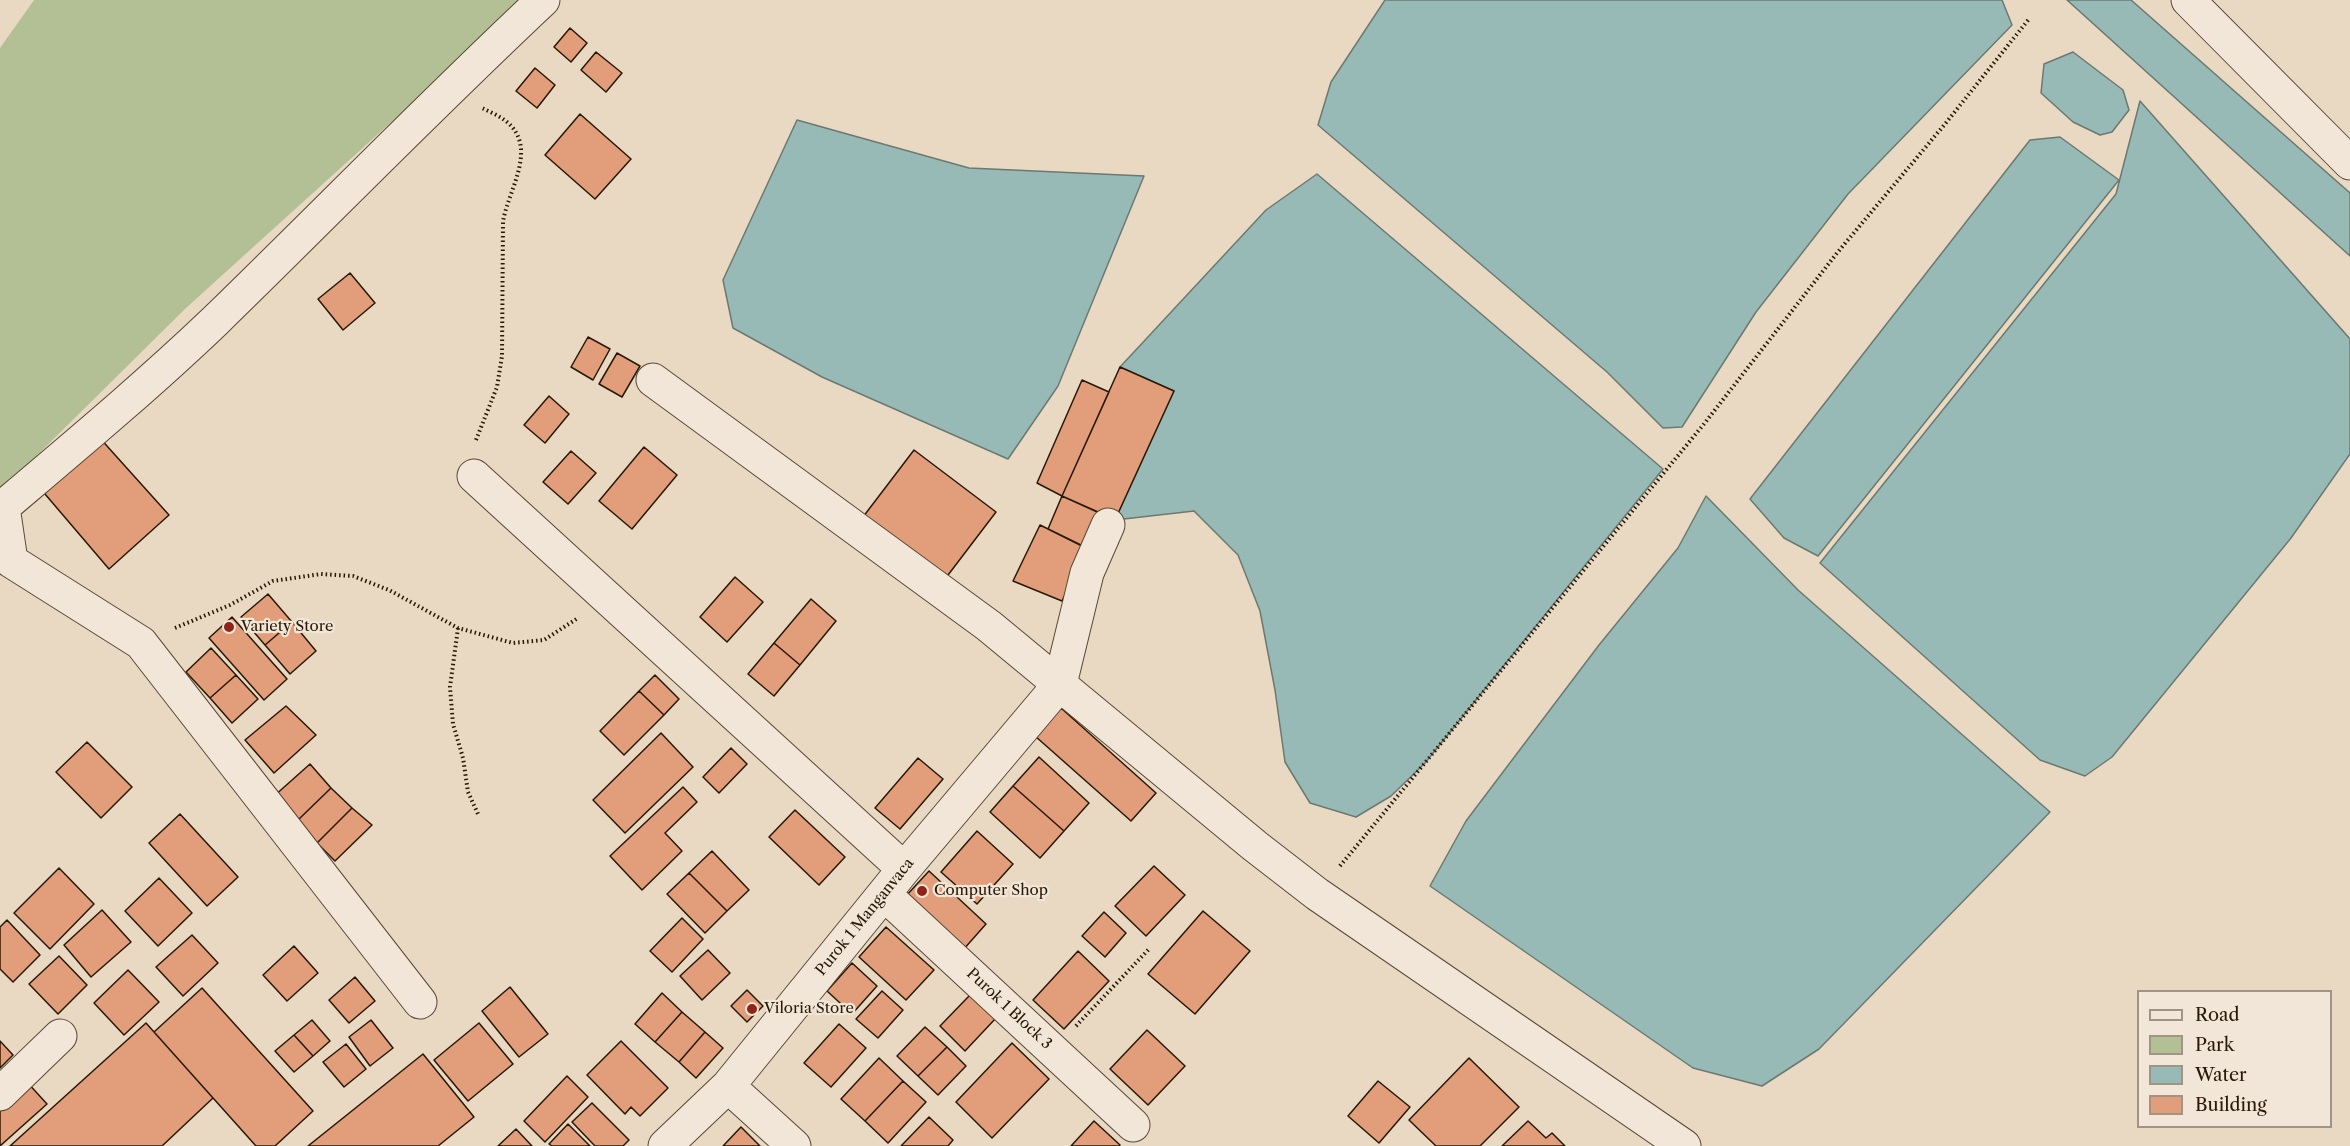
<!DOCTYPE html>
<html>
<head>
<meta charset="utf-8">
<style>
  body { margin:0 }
  #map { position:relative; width:2350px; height:1146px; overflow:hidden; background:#e9d9c2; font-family:"Libre Caslon Text",serif }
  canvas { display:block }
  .legend { position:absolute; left:2137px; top:990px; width:195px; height:138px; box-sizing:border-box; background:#f1e6d7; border:2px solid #a19484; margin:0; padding:8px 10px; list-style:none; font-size:18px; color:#281807 }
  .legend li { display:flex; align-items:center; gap:12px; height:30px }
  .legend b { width:30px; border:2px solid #a19484 }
</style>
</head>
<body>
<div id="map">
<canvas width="2350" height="1146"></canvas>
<ul class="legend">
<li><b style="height:8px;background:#f1e6d7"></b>Road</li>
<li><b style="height:16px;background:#b3c096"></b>Park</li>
<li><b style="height:16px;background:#98bab7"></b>Water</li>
<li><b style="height:16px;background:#e29e7a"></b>Building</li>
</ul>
</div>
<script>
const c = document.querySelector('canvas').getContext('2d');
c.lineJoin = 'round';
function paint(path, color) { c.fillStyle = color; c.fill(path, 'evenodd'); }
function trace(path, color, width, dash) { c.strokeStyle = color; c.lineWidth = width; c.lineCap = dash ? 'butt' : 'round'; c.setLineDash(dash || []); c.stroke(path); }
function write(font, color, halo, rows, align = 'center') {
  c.font = font + ' "Libre Caslon Text",serif'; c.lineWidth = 4.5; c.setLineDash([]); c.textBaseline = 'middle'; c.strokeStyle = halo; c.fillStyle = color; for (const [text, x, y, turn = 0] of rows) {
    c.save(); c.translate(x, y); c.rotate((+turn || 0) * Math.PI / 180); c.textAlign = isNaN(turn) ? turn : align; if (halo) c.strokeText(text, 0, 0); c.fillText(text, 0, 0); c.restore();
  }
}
paint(new Path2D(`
  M34,0H526L186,308L0,492V48Z`), '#b3c096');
const water = new Path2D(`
  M1385,0H2002L2012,25L1848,194L1756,312L1682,427L1663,428L1607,372L1318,125L1331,82Z
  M2067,0H2131L2350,193V256Z
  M2073,52L2123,90L2129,110L2112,132L2100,135L2073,122L2041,93L2044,64Z
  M2140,101L2350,339V454L2291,538L2112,757L2085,776L2040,760L1820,563L2116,194Z
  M797,120L969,168L1144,176L1058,386L1008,459L822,377L733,328L723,280Z
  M2060,137L2119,180L1818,556L1784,538L1750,499L2030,140Z
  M1317,174L1663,469L1425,763L1391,796L1356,817L1310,803L1285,762L1275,690L1260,611L1238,555L1194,511L1115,520L1174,391L1120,367L1266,210Z
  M1706,496L1798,590L2050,812L1819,1049L1762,1086L1693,1068L1430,886L1466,821L1599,645L1678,548Z`);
paint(water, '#98bab7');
trace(water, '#6b7971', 1.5);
const building = new Path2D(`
  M570,28L587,43L571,62L554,47Z
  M596,52L622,73L606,92L581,70Z
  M535,68L555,85L537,108L516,91Z
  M580,114L631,159L595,199L545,155Z
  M350,273L375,303L343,330L318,299Z
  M588,337L610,349L593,380L571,367Z
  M617,353L640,366L622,397L599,384Z
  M1120,367L1174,391L1115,520L1062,496Z
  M1082,380L1109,392L1062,496L1037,483Z
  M549,396L569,414L545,443L524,425Z
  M98,436L169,515L109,569L39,487Z
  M644,447L677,475L632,529L599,501Z
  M914,450L996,512L945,579L863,517Z
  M571,451L596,473L568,504L543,482Z
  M1062,496L1098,512L1082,546L1048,529Z
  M1040,525L1087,548L1062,601L1013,581Z
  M735,577L763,602L727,642L700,617Z
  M268,594L292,622L265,645L241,617Z
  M811,599L836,621L800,665L774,643Z
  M232,617L287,679L264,700L209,638Z
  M292,622L316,651L290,674L265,645Z
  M774,643L800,665L774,696L748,674Z
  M211,648L236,675L210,698L186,672Z
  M236,675L258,699L232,723L210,698Z
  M655,675L679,699L664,715L639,691Z
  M639,691L664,715L624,755L600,731Z
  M286,706L316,735L274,773L245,740Z
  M1061,708L1156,793L1131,821L1035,736Z
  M661,733L693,767L625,833L593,800Z
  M87,742L132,787L101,818L56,772Z
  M731,748L747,764L719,793L703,777Z
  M1039,757L1089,803L1064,831L1013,786Z
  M918,758L943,779L900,829L875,808Z
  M310,764L331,788L297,821L273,797Z
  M1013,786L1064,831L1040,858L990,812Z
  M683,787L697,802L665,833L682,851L642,890L610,856Z
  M331,788L352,808L317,843L297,821Z
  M352,808L372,825L335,861L317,843Z
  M795,810L845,857L819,885L769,837Z
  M180,814L238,877L207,906L149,843Z
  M977,831L1013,864L977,904L941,872Z
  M712,851L749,890L727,911L689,873Z
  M1154,866L1185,895L1146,936L1115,906Z
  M59,868L94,904L50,949L14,913Z
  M929,871L986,924L963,950L905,897Z
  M689,873L727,911L705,933L667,894Z
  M159,878L192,913L158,946L125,911Z
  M102,910L131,942L91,977L64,945Z
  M1203,911L1250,951L1195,1014L1148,974Z
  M1104,912L1126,933L1105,957L1082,936Z
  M682,918L703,939L672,972L650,951Z
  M7,920L40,955L13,982L0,969V927Z
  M886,927L934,970L906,1000L859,957Z
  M192,935L218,963L183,996L156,967Z
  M294,946L318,973L287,1001L263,975Z
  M708,950L730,973L702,1000L680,976Z
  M1078,951L1109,981L1064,1029L1033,1000Z
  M59,956L87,985L58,1014L29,984Z
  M852,963L877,986L852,1014L827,991Z
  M128,970L159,1002L124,1035L94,1003Z
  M355,977L375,1001L349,1023L329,1000Z
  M510,987L548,1034L519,1057L482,1011Z
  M202,988L313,1111L275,1146H256L154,1032Z
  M747,990L763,1006L747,1022L731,1006Z
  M882,991L903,1010L878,1038L856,1019Z
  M662,993L682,1012L655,1042L635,1024Z
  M970,995L996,1018L965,1051L940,1026Z
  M682,1012L705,1032L679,1062L655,1042Z
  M312,1020L330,1041L313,1056L294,1035Z
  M371,1020L393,1048L370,1066L349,1037Z
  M146,1023L213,1098L162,1146H10Z
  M479,1023L513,1064L468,1101L434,1060Z
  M839,1024L866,1048L831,1087L804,1063Z
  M925,1027L947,1047L918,1076L897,1056Z
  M1147,1030L1185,1066L1148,1105L1110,1069Z
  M705,1032L723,1048L696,1078L679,1062Z
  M294,1035L313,1056L294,1072L275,1051Z
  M0,1041L13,1055L0,1068Z
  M621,1041L668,1088L640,1116L631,1107L625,1114L587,1075Z
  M1012,1043L1049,1079L992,1138L956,1102Z
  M346,1044L366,1069L344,1087L323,1062Z
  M947,1047L966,1066L938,1095L918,1076Z
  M423,1054L474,1117L438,1146H308Z
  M879,1058L903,1081L865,1121L841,1099Z
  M1469,1058L1519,1107L1480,1146H1436L1409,1120Z
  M567,1076L588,1097L545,1142L524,1121Z
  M26,1081L47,1104L0,1146V1105Z
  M903,1081L926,1102L888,1143L865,1121Z
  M1378,1081L1410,1107L1379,1143L1348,1116Z
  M592,1103L629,1140L623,1146H595L572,1122Z
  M929,1117L953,1140L948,1146H901Z
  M1094,1121L1120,1145L1119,1146H1071Z
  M1528,1121L1546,1138L1552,1133L1565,1146H1502Z
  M568,1124L590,1146H552L549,1144Z
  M741,1127L760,1146H723Z
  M516,1129L532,1146H498Z`);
paint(building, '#e29e7a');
trace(building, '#281807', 1.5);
const minor = new Path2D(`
  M2188,0L2350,163
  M653,380L989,626L1255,846L1317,894L1684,1146
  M474,476L904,869
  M884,894L1133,1125
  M420,1002L141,643L11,561L3,507C75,446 147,386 215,321C325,214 431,105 543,0
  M728,1086L794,1146
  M0,1094L60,1036
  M665,1146L728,1086L904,869L1060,684L1087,573L1108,525`);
trace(minor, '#584836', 35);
trace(new Path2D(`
  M476,440L497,387L502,356L503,221C509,189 538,148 507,122C500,116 490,112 482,108
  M175,628L230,605L273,581L321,574L353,576L389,590L458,628L513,643L544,640L578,618
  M458,628L450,687L453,724L463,758L468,792L478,814
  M1340,866L1704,424L1837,253L1945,124L2029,19
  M1076,1026L1149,949`), '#281807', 4, [1.5, 3]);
trace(minor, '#f1e6d7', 33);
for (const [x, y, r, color] of [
  [229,627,6,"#8f2418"],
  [922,891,6,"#8f2418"],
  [752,1009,6,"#8f2418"]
]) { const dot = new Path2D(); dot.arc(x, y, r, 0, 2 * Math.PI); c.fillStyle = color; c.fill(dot); trace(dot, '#f1e6d7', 2); }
write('15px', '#281807', '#f1e6d7', [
  ["Variety Store",241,627],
  ["Computer Shop",934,891],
  ["Viloria Store",764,1009]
], 'left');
write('15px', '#281807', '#f1e6d7', [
  ["Purok 1 Manganvaca",865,917,-51],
  ["Purok 1 Block 3",1009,1009,43]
]);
</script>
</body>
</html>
